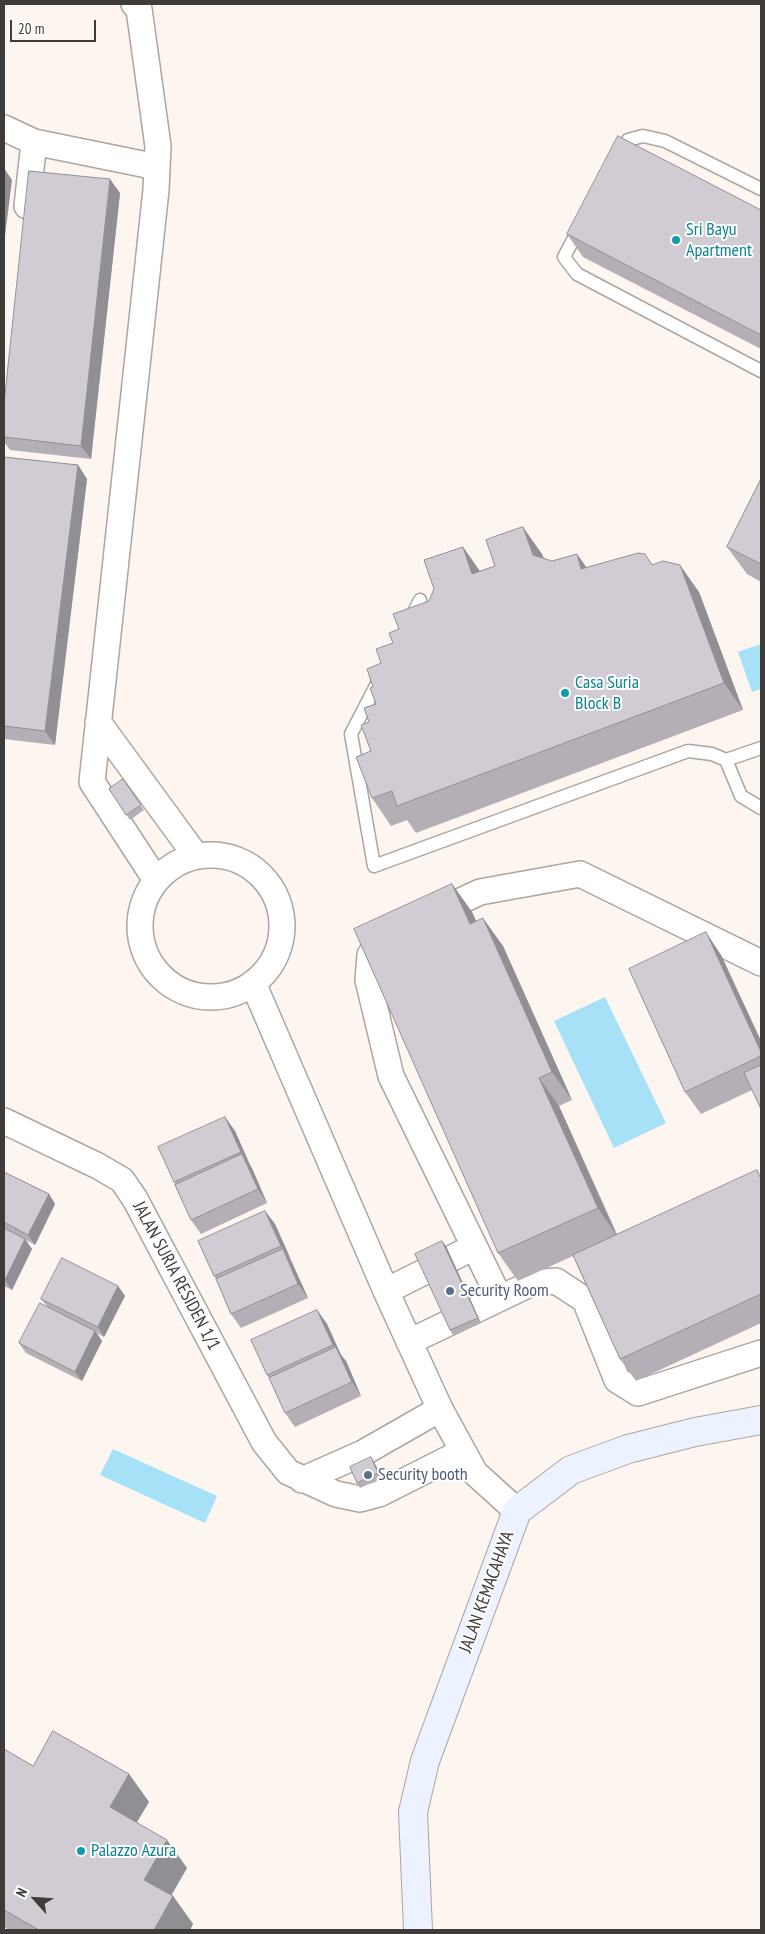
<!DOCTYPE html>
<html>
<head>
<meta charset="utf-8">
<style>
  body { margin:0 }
  #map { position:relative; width:765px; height:1934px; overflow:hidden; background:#fdf5ef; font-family:"PT Sans Narrow",sans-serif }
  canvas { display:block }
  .frame { position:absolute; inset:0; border:5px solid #3e3b39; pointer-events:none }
  .north { position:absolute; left:10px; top:1874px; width:50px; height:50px; -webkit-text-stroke:4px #fff; paint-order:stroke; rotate:296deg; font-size:14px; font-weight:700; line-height:20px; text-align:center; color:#3e3b39 }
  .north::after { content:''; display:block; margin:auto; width:18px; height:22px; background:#3e3b39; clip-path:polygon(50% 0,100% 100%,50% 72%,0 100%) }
  .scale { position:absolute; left:10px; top:20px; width:86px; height:22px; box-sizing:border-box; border:2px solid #3e3b39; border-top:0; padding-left:6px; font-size:15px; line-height:18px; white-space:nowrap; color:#3e3b39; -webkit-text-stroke:4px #fff; paint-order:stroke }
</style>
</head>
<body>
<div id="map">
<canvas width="765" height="1934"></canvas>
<div class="frame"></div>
<div class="north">N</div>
<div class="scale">20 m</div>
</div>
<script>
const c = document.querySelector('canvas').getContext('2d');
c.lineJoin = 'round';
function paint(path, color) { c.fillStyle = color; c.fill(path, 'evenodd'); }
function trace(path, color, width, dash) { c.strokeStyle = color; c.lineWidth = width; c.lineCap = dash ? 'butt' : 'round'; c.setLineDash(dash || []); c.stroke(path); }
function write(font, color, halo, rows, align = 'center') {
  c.font = font + ' "PT Sans Narrow",sans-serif'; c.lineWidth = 4; c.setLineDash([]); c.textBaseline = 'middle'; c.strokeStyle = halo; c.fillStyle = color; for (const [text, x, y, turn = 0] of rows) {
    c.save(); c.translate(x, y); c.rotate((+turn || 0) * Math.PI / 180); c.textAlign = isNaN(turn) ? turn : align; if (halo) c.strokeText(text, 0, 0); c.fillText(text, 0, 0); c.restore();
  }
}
paint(new Path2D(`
  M761,644V689L752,692L738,652Z
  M605,997L666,1123L614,1148L554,1021Z
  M113,1449L217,1496L205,1523L100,1475Z`), '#a7e1f8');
const lane = new Path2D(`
  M620,155L628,140L643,136L665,141L761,189
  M580,227L564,257L577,274L761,371
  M410,620L420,600
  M380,678L351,734L374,866L688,751L712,754L726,760L741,796L761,808
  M726,760L761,748`);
const street = new Path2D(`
  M134,4L139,9L158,146L156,190L92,782L156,880
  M4,128L34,142L157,167
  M27,206L34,142
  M98,722L196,856
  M140 926a71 71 0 1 1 142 0a71 71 0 1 1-142 0Z
  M433,914L480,892L580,874L761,963
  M386,936L381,938L370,955L368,980L391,1076L499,1297
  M253,983L386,1291L440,1409L475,1473L517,1511
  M4,1121L98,1166L122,1180L135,1199L264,1442L288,1472L336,1494L360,1499L379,1494L462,1452
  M386,1291L474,1247
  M409,1342L532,1283L556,1281L585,1300L617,1380L638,1393L761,1353
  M302,1480L363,1453L440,1409`);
const secondary = new Path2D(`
  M418,1930L413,1812L425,1761L517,1511L571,1470L628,1449L695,1432L761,1420`);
trace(lane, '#ada5a0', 15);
trace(street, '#ada5a0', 28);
trace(secondary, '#ada5a0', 30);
trace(lane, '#fff', 12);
trace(street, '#fff', 25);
trace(secondary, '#ecf2ff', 28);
paint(new Path2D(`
  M120,193L91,459L10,450L4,442V404Z
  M761,210V349L583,257L567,234Z
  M4,457L78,465L87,479L55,745L4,739Z
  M761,479V582L747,574L727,547Z
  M463,547L480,572L542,554L544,558L552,561L586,567L653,565L699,592L743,710L416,833L407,820L391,826L372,798L371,751L369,722L376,704L373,687L381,663L393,643L399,629L429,601Z
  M123,779L144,810L130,820L109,789Z
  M452,884L472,912L476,921L503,946L572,1100L559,1106L617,1234L761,1176V1323L636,1381L620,1359L573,1256L518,1281L498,1253Z
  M721,955L761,1041V1109L752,1090L701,1114L685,1092Z
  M225,1117L235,1131L267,1203L201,1234L191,1220L174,1182Z
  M4,1172L49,1194L55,1204L35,1245L26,1240L32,1249L12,1290L4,1286Z
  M265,1211L275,1224L308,1298L241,1328L231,1314L216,1279L214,1276Z
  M446,1246L481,1323L453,1335L450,1330Z
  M118,1286L125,1296L104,1337L97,1333L102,1341L82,1381L26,1353L19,1343L47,1306L41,1299Z
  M317,1310L327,1324L341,1355L346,1361L361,1396L295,1427L285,1413L270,1379L267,1375Z
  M374,1462L382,1478L360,1488L357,1483Z
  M4,1749L33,1766L129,1774L149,1802L137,1822L187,1868L171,1895L173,1896L193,1924L190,1930H10L4,1927Z`), '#b4afb6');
paint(new Path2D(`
  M4,168L12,180L4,244Z
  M110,179L120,193L91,459L81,446Z
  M78,465L87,479L55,745L45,731Z
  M523,527L542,554L552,583L533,555Z
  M463,547L482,574H472Z
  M577,554L597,582L581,569Z
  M680,565L699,592L743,710L724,683Z
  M452,884L472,912L490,952L470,924Z
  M483,918L503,946L572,1100L552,1072Z
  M706,932L721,955L761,1041V1052Z
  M539,1078L559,1106L617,1236L598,1208Z
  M225,1117L235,1131L250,1165L241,1152Z
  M242,1154L252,1168L267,1203L258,1189Z
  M49,1194L55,1204L35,1245L28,1235Z
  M265,1211L275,1224L291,1260L281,1246Z
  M25,1239L32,1249L12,1290L5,1280Z
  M442,1241L446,1246L481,1323L478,1318Z
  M283,1249L292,1263L308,1298L298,1284Z
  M118,1286L125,1296L104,1337L98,1327Z
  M317,1310L327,1324L341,1355L346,1361L361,1396L352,1382L338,1351L333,1345Z
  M95,1331L102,1341L82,1381L75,1372Z
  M371,1457L374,1462L382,1478L378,1473Z
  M129,1774L149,1802L129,1835L110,1807Z
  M167,1840L187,1868L164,1908L144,1880Z
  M173,1896L193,1924L190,1930H154Z`), '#928f94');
const building = new Path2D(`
  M618,136L761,210V335L567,234Z
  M29,171L110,179L81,446L4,437V404Z
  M4,457L78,465L45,731L4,726Z
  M761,479V564L727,547Z
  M523,527L533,555L552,561L577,554L581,569L638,553L645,554L652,565L663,561L680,565L724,683L397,806L392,791L372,798L356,757L371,751L361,725L369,722L364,708L376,704L370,688L373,687L367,669L381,663L376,649L393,643L389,633L399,629L393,614L429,601L434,589L424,560L463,547L472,574L495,566L486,540Z
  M123,779L141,805L126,815L109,789Z
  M452,884L470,924L483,918L552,1072L539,1078L598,1208L498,1253L354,929Z
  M706,932L761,1052V1056L685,1092L629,969Z
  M761,1065V1109L744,1073Z
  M225,1117L241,1152L174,1182L158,1147Z
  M242,1154L258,1189L191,1220L175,1185Z
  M757,1170L761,1179V1294L620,1359L573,1255Z
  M4,1172L49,1194L28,1235L4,1222Z
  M265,1211L281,1246L214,1276L198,1241Z
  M4,1228L25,1239L5,1280L4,1279Z
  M442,1241L478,1318L450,1330L415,1254Z
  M283,1249L298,1284L231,1314L216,1279Z
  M62,1258L118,1286L98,1327L41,1299Z
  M40,1303L95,1331L75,1372L19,1343Z
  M317,1310L333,1345L267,1375L251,1340Z
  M336,1347L352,1382L285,1413L269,1378Z
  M371,1457L378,1473L357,1483L350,1467Z
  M53,1731L129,1774L110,1807L167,1840L144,1880L173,1896L154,1930H39L4,1910V1749L33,1766Z`);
paint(building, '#d1ccd4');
trace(building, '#928f94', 1);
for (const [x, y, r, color] of [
  [676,240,5,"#0f9aa8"],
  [565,693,5,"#0f9aa8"],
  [450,1291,5,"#5c6f8a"],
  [368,1475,5,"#5c6f8a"],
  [81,1851,5,"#0f9aa8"]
]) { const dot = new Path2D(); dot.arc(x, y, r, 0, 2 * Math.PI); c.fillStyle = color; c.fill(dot); trace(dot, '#fff', 2); }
write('18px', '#0d838f', '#fff', [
  ["Sri Bayu",686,230],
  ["Apartment",686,251],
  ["Casa Suria",575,683],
  ["Block B",575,704],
  ["Palazzo Azura",91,1851]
], 'left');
write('18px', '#3e3b39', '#fff', [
  ["JALAN SURIA RESIDEN 1/1",176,1276,62],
  ["JALAN KEMACAHAYA",487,1592,-70]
]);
write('18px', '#4e5e75', '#fff', [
  ["Security Room",460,1291],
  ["Security booth",378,1475]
], 'left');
</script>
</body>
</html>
